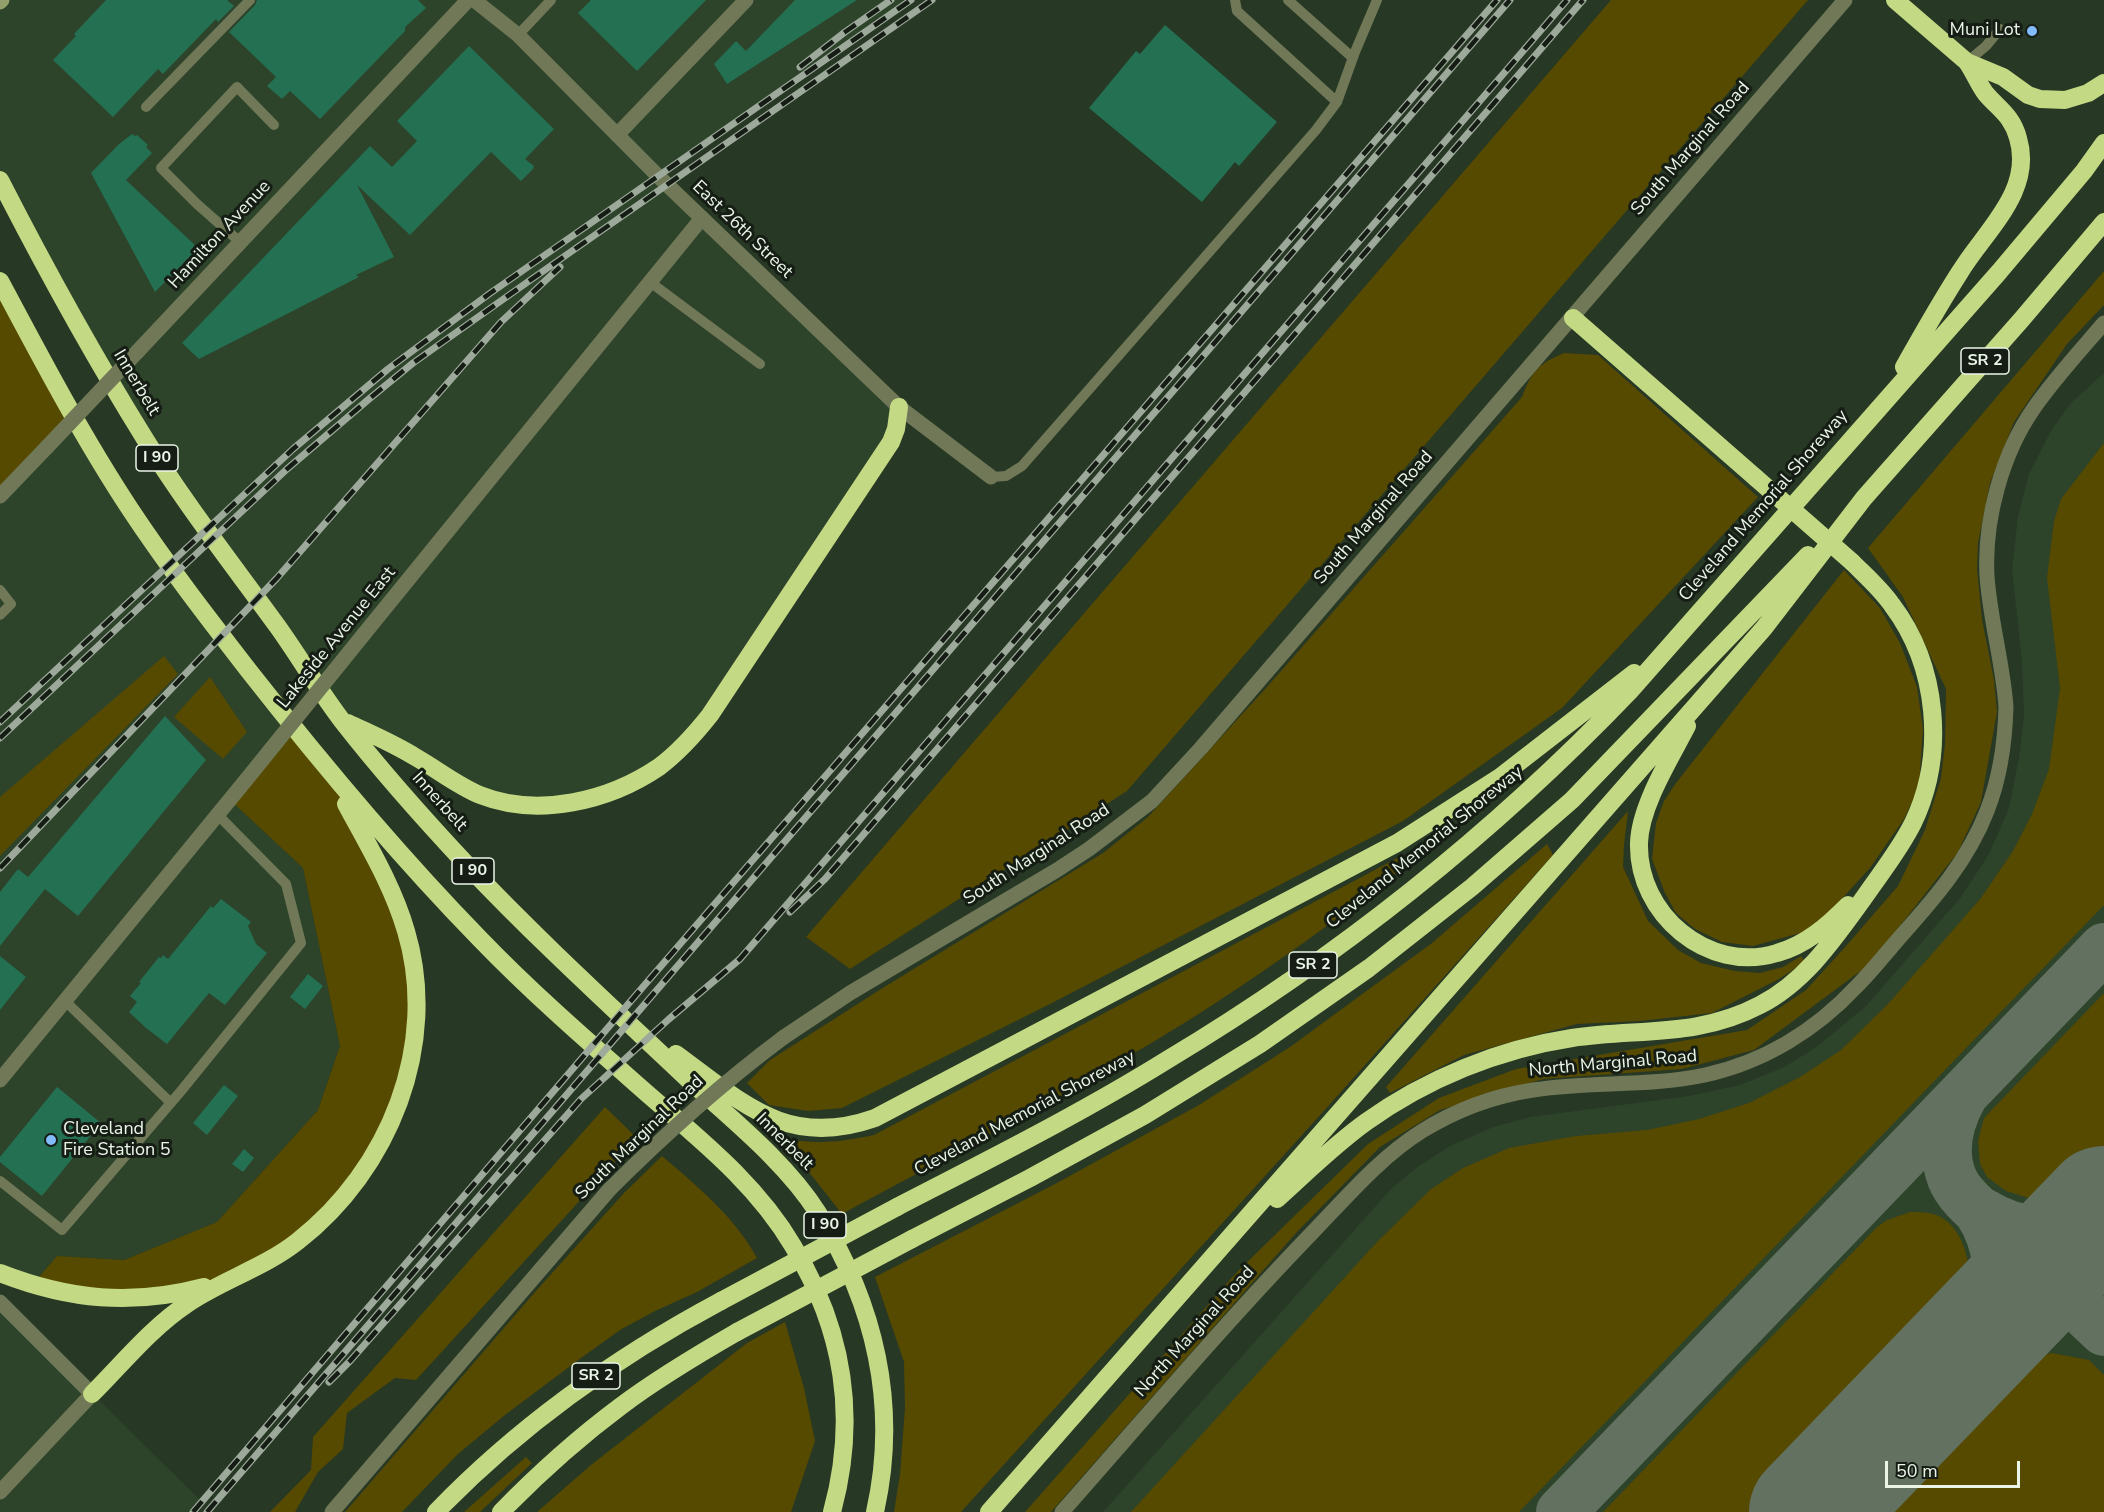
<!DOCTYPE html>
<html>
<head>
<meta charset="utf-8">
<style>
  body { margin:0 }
  #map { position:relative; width:2104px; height:1512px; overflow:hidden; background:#273825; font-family:"Nunito Sans",sans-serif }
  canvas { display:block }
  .scale { position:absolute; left:1885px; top:1461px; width:135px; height:27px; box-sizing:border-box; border:3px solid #eaf5e8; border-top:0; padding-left:8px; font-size:18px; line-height:21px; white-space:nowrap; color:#eaf5e8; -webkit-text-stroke:4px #151d14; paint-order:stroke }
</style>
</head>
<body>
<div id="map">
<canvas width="2104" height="1512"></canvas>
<div class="scale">50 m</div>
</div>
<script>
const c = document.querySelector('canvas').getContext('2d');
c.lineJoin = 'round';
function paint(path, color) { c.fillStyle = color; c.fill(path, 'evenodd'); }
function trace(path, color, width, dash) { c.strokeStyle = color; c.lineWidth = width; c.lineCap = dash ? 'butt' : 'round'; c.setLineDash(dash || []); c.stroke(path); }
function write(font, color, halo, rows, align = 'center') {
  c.font = font + ' "Nunito Sans",sans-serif'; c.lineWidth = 6; c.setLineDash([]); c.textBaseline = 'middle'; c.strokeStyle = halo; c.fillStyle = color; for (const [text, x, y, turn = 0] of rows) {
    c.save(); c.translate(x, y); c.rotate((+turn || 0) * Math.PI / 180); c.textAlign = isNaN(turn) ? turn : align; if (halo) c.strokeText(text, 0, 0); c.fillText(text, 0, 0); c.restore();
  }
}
paint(new Path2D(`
  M0,0H911L658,176L899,407L896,429L691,738L609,792L507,802L341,719L210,533L0,180Z
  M2104,373V1512H1103L1391,1189L1416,1168L1450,1146L1493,1127L1530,1117L1689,1096L1740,1085L1784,1067L1815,1048L1866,1006L1961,897L1989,854L2009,808L2019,757L2024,717L2022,662L2012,570L2018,516L2029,474L2052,429L2071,403Z
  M75,417L288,728L230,800L303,868L340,1046L318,1110L217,1222L124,1260L57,1256L32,1285L0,1273V496Z
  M0,1302L202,1502L193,1512H0Z`), '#2d432a');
paint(new Path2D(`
  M1611,0H1808L1127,791L850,969L806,937Z
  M2104,271V305L2067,344L2014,422L1990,483L1978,543L1977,569L1982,619L1994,680L1997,712L1981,802L1958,852L1870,964L1754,1050L1682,1069L1543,1079L1440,1110L1380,1147L1296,1233L1051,1512H1025L1237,1272L1368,1144L1439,1098L1516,1069L1747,1030L1806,990L1846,946L1898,886L1925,830L1941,778L1945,744L1946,689L1903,597L1868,548Z
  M0,281L75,417L0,496Z
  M1564,353L1598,355L1758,497L1562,708L1403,821L1050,1004L842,1108L808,1111L769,1105L747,1083L770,1060L881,989L1103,853L1148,817L1266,688L1522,397C1532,371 1538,364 1564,353Z
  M2104,443V905L1519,1512H1131L1377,1242L1431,1189L1463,1168L1509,1148L1576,1136L1647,1130L1699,1119L1749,1103L1800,1077L1841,1050L1888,1004L1981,898L2013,851L2032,814L2049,769L2060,688L2047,578L2054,521L2061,499Z
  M1844,570L1880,608L1900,643L1917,687L1923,729L1919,787L1904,819L1870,868L1826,916L1804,932L1753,946L1722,942L1695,929L1676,913L1665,893L1652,859L1656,823L1664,801L1676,783Z
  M164,656L178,674L0,856V797Z
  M210,677L247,732L223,759L174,717Z
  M288,728L328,771L407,933L413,1047L360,1178L259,1266L160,1297L32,1285L57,1256L124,1260L217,1222L318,1110L340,1046L303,868L230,800Z
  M1628,811L1624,845L1623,867L1648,921L1678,950L1701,963L1735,971L1760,973L1783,967L1801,956L1805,962L1779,979L1712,1013L1640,1021L1577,1024L1464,1055L1390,1093L1386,1087Z
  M1547,844L1553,855L1331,1103L961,1512H894L900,1474L905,1408L904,1362L875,1277L1055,1184L1199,1105L1290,1047L1432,943Z
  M1403,855L1411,861C1342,917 1269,969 1194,1017C1080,1088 960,1150 842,1214L782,1138C816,1145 841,1142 874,1135Z
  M2104,993V1148L2057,1195L2029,1198L2006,1191L1987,1177L1980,1164L1978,1141L1984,1118Z
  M605,1107L637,1138L416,1380L395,1378L347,1413L343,1449L318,1472L295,1512H270L311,1470L313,1437Z
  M662,1156C697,1186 735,1217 757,1258L697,1292L655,1311L620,1330L577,1361L505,1415L458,1454L402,1512H345L535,1292L624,1193Z
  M1910,1212C1916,1212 1923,1212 1929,1213C1957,1217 1973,1256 1967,1282C1965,1287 1961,1293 1958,1299L1753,1512H1603L1877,1227L1887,1220Z
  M785,1322L804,1388L815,1441L791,1512H537L591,1465L747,1343Z
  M2052,1353L2089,1360L2104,1375V1512H1864L2007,1364Z
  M526,1457L532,1463L480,1512H464Z`), '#564900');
trace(new Path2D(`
  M1963,1095C1949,1120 1941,1150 1952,1178C1960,1198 1983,1214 1998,1229C2033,1263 2068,1297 2104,1331
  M1983,1213C2025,1239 2067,1235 2104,1202
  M1975,1340C1981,1333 1987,1325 1991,1317C2005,1285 1998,1241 1979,1212
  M1561,1512L2104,948`), '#627160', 50);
trace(new Path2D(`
  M1810,1512L2104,1207`), '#627160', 122);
paint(new Path2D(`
  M106,0H227L234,6L218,22L216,19L163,74L158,69L113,117L53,60L76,36L74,34Z
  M257,0H418L426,8L405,27V31L320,119L290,91L282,99L267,86L276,77L229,32L255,5Z
  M591,0H706L637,71L578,13Z
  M795,0H857L727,84L714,64L736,41L746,51Z
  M1165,25L1277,122L1239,166L1235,162L1202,202L1089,108L1136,51L1140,54Z
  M469,46L554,129L525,159L534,166L533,169L521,181L491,152L410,235L357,185L394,257L356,275L359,277L199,359L182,343L370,146L392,167L417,141L397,121Z
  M132,134L135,136L137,135L148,145L146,147L152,153L126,180L198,248L155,292L91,173L118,145Z
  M165,716L206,760L78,916L45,889L0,946V892L18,869L28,877Z
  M221,899L251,922L248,926L256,944L267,953L225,1005L209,993L167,1044L146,1028L129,1012L137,1002L130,996L141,983L139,982L159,957L161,958L163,955L168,959L211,906L213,908Z
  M0,956L26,977L0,1010Z
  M308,974L323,986L305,1009L290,997Z
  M224,1085L238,1096L207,1135L193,1123Z
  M57,1087L101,1123L42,1196L0,1162V1157Z
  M244,1149L254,1158L243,1172L232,1164Z`), '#247053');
trace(new Path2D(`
  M1235,0L1237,11L1337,102
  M1288,0L1353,58
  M518,35L551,0
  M1967,62L1986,46L2000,29
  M146,107L250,0
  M240,242L197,204L161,168L237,87L274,125
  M650,282L760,364
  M991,477L1006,476L1022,466L1316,130L1337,102L1355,52L1377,0
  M0,590L11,604L0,615
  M65,1001L171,1103
  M0,1181L62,1230L181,1091L301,943L286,884L218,815`), '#707857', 10);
trace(new Path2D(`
  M138,351L468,0
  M899,407L991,477
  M0,496L47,447
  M364,634L702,218
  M0,1080L246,780
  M0,1492L92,1394
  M1062,1512C1144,1419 1224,1324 1310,1235C1345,1199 1379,1158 1422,1131C1456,1110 1493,1096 1533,1090C1590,1081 1648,1087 1705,1075C1764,1062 1816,1030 1857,986C1873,970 1886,953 1901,936C1935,898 1968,860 1987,811C2000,778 2005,743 2006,707C2003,663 1990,620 1987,576C1984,519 2002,454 2034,408C2055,378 2080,351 2104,323`), '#707857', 15);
trace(new Path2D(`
  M474,0L518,35L658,176L899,407
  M617,135L746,0
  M784,1037L850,993L1057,870L1089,849L1152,801L1201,748L1845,0
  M0,1302L92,1394
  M332,1512L609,1190`), '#707857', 15);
trace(new Path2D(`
  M0,2L2,0`), '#929f6a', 15);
trace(new Path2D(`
  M1895,0L1967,62L2003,77L2028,95L2040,99L2065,100L2088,93L2104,83
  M0,180C45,268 93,355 145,439C185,504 233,565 278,627C300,658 320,692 343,722C382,772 424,819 467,865C539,941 616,1011 692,1083C735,1122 787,1164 818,1213C875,1304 899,1406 875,1512
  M0,281C41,358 82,436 130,509C167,565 208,618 249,671C322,764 397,854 480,939C534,995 592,1045 650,1096C703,1142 757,1185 793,1246C844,1330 858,1417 832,1512
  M1573,318L1756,478
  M1904,367C1922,335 1940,303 1960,272C1985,231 2034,191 2018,138C2012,116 2000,110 1986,94C1979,85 1974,72 1967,62
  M348,723C371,734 395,744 417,758C438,770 458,786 480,795C538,818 609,801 659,767C679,752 695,734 710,715L891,442L896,429L899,407
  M1687,726C1670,759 1640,806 1639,843C1637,914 1708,974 1777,953C1806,945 1827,926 1848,905
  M676,1054C743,1103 787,1149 875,1118L1397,843L1500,777L1634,673
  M1277,1199C1306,1173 1334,1145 1366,1122C1426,1079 1499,1049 1572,1038C1639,1028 1697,1038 1760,1005C1805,982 1834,939 1863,899C1880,874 1899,851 1913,823C1946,754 1938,666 1892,605C1881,589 1866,576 1852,562
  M897,1207C988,1160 1080,1114 1167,1060C1337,958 1493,834 1630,691L1999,272L2084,171L2104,143
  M912,1239L1030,1178L1145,1115L1260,1044L1369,968L1472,887L1572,800L1808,555
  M0,1273C69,1300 132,1306 204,1287
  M92,1394C123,1363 151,1328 187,1304C222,1280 264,1268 298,1241C389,1170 440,1045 406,931C393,886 368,845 346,804
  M436,1512C519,1426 616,1357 721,1301
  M501,1512C538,1474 578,1438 621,1406C658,1378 697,1355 737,1332
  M989,1512L1764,628L1864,498L2022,319L2104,222`), '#c4d984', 18);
const rail = new Path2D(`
  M800,67L845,32L891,0
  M0,722L293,449L388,369L489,294L911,0
  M0,738L287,469L369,399L413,363L529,281L932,0
  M0,868L277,578L501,322L560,267
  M790,912L825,879L1583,0
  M329,1382L350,1361L581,1099L669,1019L740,959L1567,0
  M193,1512L642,988L1497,0
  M207,1512L1510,0`);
trace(rail, '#9daa9b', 7);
trace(rail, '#151d14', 4.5, [14]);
trace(new Path2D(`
  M47,447L138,351
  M246,780L364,634`), '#707857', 15);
trace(new Path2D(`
  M609,1190C664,1135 721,1084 784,1037`), '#707857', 15);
trace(new Path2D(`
  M1756,478L1852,562
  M721,1301L897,1207
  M737,1332L912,1239`), '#c4d984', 18);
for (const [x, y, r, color] of [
  [2032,31,6,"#83bcfb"],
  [51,1140,6,"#83bcfb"]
]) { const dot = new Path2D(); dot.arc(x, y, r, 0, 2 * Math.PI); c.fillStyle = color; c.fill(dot); trace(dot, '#151d14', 2); }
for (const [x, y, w] of [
  [1985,361,48],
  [157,458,42],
  [473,871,42],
  [1313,965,48],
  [825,1225,42],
  [596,1376,48]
]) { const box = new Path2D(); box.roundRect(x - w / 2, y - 13, w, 26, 4.5); c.fillStyle = '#151d14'; c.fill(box); trace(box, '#eaf5e8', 1.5); }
write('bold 16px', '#eaf5e8', null, [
  ["SR 2",1985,361],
  ["I 90",157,458],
  ["I 90",473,871],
  ["SR 2",1313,965],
  ["I 90",825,1225],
  ["SR 2",596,1376]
]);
write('18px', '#eaf5e8', '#151d14', [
  ["Muni Lot",2020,31],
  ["Cleveland",63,1130,"left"],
  ["Fire Station 5",63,1151,"left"]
], 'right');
write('18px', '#eaf5e8', '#151d14', [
  ["South Marginal Road",1691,149,-49],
  ["East 26th Street",742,230,44],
  ["Hamilton Avenue",220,235,-47],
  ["Innerbelt",136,383,59],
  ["Cleveland Memorial Shoreway",1764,506,-49],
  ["South Marginal Road",1374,518,-49],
  ["Lakeside Avenue East",337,638,-51],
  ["Innerbelt",439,802,48],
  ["Cleveland Memorial Shoreway",1425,848,-39],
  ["South Marginal Road",1037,855,-33],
  ["North Marginal Road",1613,1064,-5],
  ["Cleveland Memorial Shoreway",1025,1114,-28],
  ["South Marginal Road",640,1138,-44],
  ["Innerbelt",784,1142,45],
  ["North Marginal Road",1195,1332,-48]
]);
</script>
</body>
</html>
